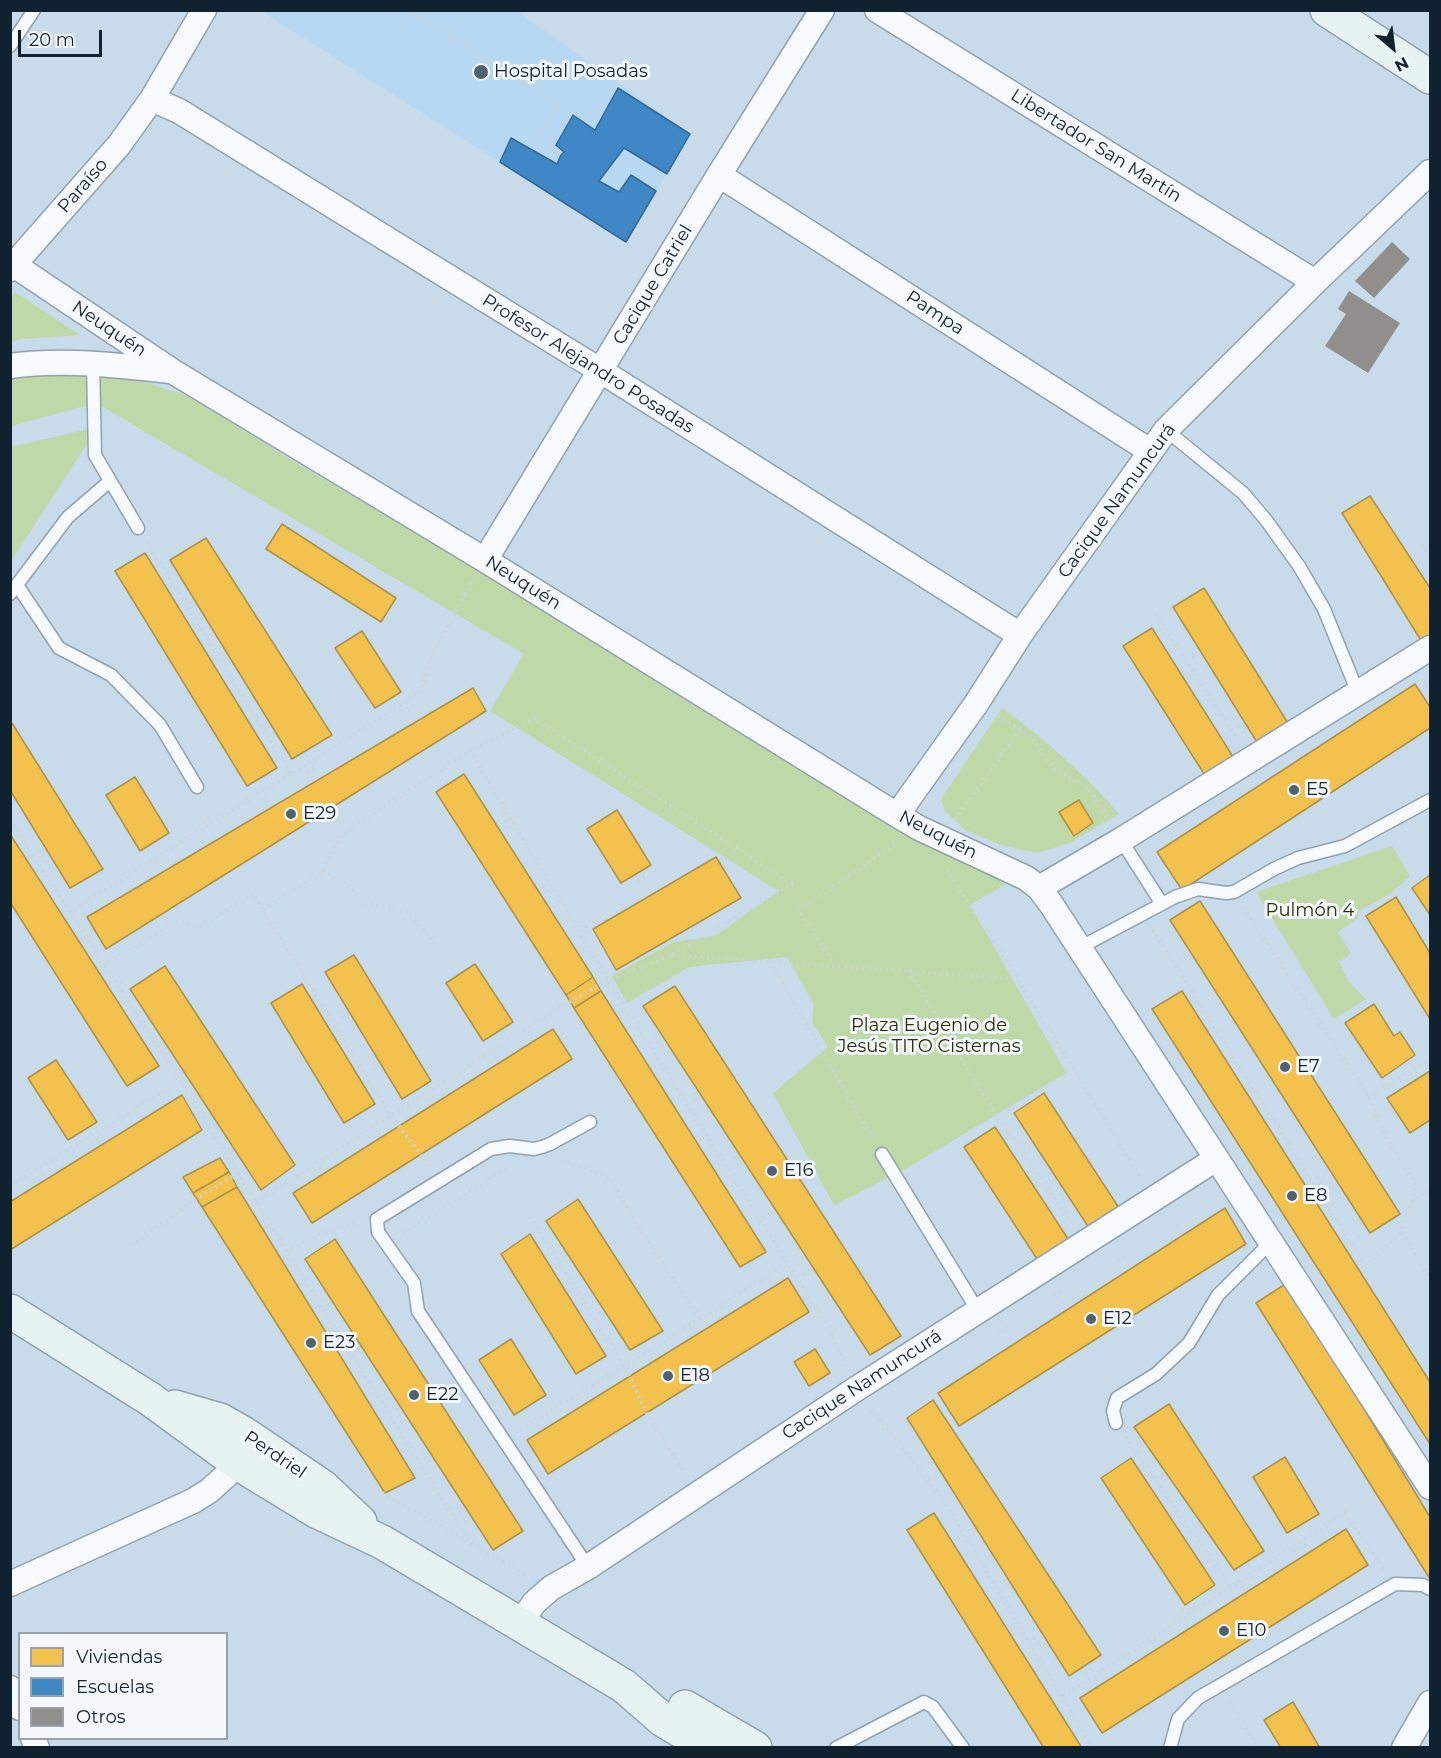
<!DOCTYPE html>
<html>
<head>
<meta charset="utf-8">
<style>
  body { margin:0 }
  #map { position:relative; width:1441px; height:1758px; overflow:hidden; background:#c7dbea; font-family:Montserrat,sans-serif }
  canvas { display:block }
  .frame { position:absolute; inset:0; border:12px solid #10212f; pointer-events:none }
  .legend { position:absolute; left:18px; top:1632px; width:210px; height:108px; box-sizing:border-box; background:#f4f8fc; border:2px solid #99a2aa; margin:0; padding:8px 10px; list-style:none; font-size:18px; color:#10212f }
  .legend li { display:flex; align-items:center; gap:12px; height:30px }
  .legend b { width:30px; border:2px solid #99a2aa }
  .north { position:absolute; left:1363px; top:18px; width:60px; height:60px; -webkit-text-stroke:4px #f4f8fc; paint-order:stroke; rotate:152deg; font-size:16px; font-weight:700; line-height:24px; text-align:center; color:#10212f }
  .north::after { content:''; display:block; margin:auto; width:21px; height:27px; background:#10212f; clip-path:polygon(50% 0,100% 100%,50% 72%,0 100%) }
  .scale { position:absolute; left:18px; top:30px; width:84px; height:27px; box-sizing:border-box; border:3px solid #10212f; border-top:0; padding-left:8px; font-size:18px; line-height:21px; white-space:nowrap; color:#10212f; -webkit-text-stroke:4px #f4f8fc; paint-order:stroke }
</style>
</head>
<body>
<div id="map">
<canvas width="1441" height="1758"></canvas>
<div class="frame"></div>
<ul class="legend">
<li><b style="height:16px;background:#f2c14e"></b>Viviendas</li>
<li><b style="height:16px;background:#3f88c5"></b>Escuelas</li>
<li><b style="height:16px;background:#908f8b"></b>Otros</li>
</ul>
<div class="north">N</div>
<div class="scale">20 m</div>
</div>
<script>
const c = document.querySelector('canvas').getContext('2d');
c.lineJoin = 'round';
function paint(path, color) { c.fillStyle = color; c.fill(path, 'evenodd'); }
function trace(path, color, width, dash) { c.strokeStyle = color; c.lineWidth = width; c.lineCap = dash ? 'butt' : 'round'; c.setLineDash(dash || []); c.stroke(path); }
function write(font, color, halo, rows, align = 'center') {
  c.font = font + ' Montserrat,sans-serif'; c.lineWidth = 6; c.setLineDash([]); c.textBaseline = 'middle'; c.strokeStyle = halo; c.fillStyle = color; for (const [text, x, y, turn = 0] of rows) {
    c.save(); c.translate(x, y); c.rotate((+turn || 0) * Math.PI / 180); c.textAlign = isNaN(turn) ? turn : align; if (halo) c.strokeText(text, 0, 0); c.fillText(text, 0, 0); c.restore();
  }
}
paint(new Path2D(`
  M261,11H517L690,134L626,242Z`), '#b8d8f1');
paint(new Path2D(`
  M15,292L80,335L21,339L11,342V296Z
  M17,375L129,377L188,396L283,455L1006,884L970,905L1066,1073L902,1171L834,1205L773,1093L828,1047L812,1022L814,1004L787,957L689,967L627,1003L612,976L674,942L715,936L779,891L490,711L524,654L96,403L11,426V377Z
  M98,427L11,561V447Z
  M1002,708C1045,739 1084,774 1119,814L1070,843L1037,853L1004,846L965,830L945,811L941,799Z
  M1392,846L1410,876L1391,893L1358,912V918L1338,932L1351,954L1339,962L1348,981L1366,999L1334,1019L1256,892Z`), '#bed8a7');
const homes = new Path2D(`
  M1370,496L1430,588V644L1425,647L1342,513Z
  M282,524L396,598L381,622L266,549Z
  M206,538L332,735L292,759L170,560Z
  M145,553L277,768L247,786L115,571Z
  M1204,588L1291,728L1260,747L1173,607Z
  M1152,628L1235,760L1206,777L1123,646Z
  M362,631L401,692L375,708L335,648Z
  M1415,684L1430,707V728L1182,890L1157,852Z
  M473,688L486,711L106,949L87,917Z
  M12,723L103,869L70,888L10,790V724Z
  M464,774L593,977L566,995L436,792Z
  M135,777L169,833L140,851L106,795Z
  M1079,800L1093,823L1074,836L1059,812Z
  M617,810L651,865L621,883L587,829Z
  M10,834L159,1066L127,1086L10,902Z
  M716,857L741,898L616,970L593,929Z
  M1430,875V915L1412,888Z
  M1396,897L1430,953V1019L1366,916Z
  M1200,901L1400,1214L1370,1233L1170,920Z
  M354,955L431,1081L402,1099L325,972Z
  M475,964L513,1022L483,1041L446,983Z
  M165,966L295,1165L261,1190L130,989Z
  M593,977L601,991L574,1008L566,995Z
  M302,984L375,1104L344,1123L271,1003Z
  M675,986L901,1336L870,1355L643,1006Z
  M601,991L766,1252L740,1267L574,1008Z
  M1182,991L1430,1382V1444L1152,1009Z
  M1374,1004L1394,1036L1400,1032L1415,1055L1382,1078L1345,1023Z
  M553,1029L572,1059L312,1223L293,1193Z
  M56,1060L97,1122L68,1140L28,1078Z
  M1430,1071V1120L1410,1133L1387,1098Z
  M1044,1093L1121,1211L1091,1231L1014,1113Z
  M182,1095L202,1130L10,1250V1202Z
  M995,1127L1072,1245L1041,1265L964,1147Z
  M220,1158L229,1172L193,1193L183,1177Z
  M229,1172L237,1187L202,1207L193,1193Z
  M237,1187L415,1478L385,1493L202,1207Z
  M578,1199L663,1331L630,1350L546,1221Z
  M1225,1208L1246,1244L959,1426L938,1393Z
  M530,1234L606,1356L576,1374L501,1254Z
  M335,1239L523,1531L493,1550L305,1259Z
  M788,1278L809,1312L548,1474L527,1440Z
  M1287,1283L1430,1517V1579L1256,1303Z
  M511,1339L546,1395L514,1415L479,1360Z
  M815,1349L830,1373L809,1386L794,1362Z
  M933,1400L1101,1655L1069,1676L907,1418Z
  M1169,1404L1264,1551L1234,1570L1134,1427Z
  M1285,1457L1319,1514L1287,1533L1253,1477Z
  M1131,1458L1215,1585L1185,1605L1101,1478Z
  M934,1513L1082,1748H1044L907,1530Z
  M1346,1529L1368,1565L1102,1733L1080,1698Z
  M1293,1702L1320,1748H1281L1264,1720Z`);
paint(homes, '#f2c14e');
trace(homes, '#ae9145', 1.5);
const schools = new Path2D(`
  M618,88L690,134L667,174L624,148L599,181L619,192L631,175L656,191L626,242L500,162L511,138L557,164L561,155L564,152L556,145L573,115L595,130Z`);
paint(schools, '#3f88c5');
trace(schools, '#316998', 1.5);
paint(new Path2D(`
  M1392,242L1410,259L1374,298L1355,281Z
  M1349,291L1400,323L1368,373L1325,346L1346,314L1338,309Z`), '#908f8b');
const lane = new Path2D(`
  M10,46L34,10
  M93,363L95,455L138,528
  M1166,430L1243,493L1266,520L1299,566L1324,609L1358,693
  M17,585L59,648L111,675L160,725L197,787
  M10,594L68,517L110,481
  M1121,840L1162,904
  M1079,948L1175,897L1198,889L1226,893L1234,892L1274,869L1298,858L1345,846L1430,800
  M882,1154L978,1311
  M1116,1423L1113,1411L1117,1398L1156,1374L1189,1343L1218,1295L1271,1242
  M588,1567L418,1311L414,1283L378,1232L377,1219L491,1149L510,1146L534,1149L542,1147L550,1144L590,1122
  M836,1748L924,1702L933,1707L963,1748
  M1170,1748L1178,1719L1198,1698L1395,1584L1423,1585L1430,1589`);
const street = new Path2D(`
  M877,10L1315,282
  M152,99L179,111L601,371L1020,635
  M719,175L1150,451
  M14,265L172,371L485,560L897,815L919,828L1026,878L1039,888L1051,904L1430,1487
  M10,269L119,145L152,99L204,10
  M10,366C64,359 116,365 169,371
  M485,560L719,175L822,10
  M897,815L976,704L1020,635L1166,430L1315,282L1430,172
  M1039,888L1121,840L1430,648
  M10,1584L193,1501L209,1491L239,1464
  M520,1624L534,1603L551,1588L588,1567L856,1389L1216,1159
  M10,1688L20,1708
  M33,1738L37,1748
  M1404,1748L1430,1703`);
const secondary = new Path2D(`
  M1327,10L1430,77
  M10,1311L150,1399L239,1464L316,1511L382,1542L624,1686L663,1720L710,1748
  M175,1407L220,1420L243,1433L323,1487L360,1522
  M685,1707L755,1748`);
trace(lane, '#90a1af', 15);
trace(street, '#90a1af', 27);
trace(secondary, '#90a1af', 36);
trace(new Path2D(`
  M408,10L559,104L536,139L561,155
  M402,29L413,14
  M450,36L462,10
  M473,76L485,58
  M147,542L291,774
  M1422,545L1429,556
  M187,597L193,608
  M1156,614L1237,738
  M1193,657L1196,663
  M225,658L231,667
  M1426,687L1430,684
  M402,712L413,706
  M998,717L1029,734L1053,768L1089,789L1108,819
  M265,722L268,728
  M1239,726L1244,734
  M470,751L608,980L830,1330L846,1365
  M307,772L317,766
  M260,800L269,795
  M504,815L510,830
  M956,819L1020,729
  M10,820L180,1081L471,1545
  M203,822L213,815
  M39,851L48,863
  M149,864L157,861
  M947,870L1018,979L1141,1178
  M322,872L348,885L364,903L408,913L436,944
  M638,881L647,875
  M544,885L549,893
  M1244,908L1368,1097L1388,1141L1416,1185L1410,1209L1404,1214L1402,1231L1430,1279
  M69,912L420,693L430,658L473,581
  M82,918L86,926
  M583,921L589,933
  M1427,923L1430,927
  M1153,930L1365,1266L1402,1231
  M671,955L1018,979
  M1179,958L1185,954
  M770,961L872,1138
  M104,965L177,922L200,926L254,894L263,910
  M835,965L799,910L895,844
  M909,970L977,1085L1071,1223
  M119,976L125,986
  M339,1011L344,1018
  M562,1032L567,1039
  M654,1036L664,1049
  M163,1048L168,1056
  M490,1061L496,1057
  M372,1063L377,1071
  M1412,1079L1416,1077
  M693,1094L698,1103
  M1368,1097L1430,1060
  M427,1100L433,1096
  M205,1113L211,1120
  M1275,1119L1283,1129
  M368,1137L379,1130
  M91,1143L102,1137
  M1024,1143L1032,1151
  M731,1152L736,1158
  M231,1153L237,1163
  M562,1160L610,1178L648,1242L700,1318
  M315,1172L323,1166
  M1317,1177L1322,1185
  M33,1182L44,1173
  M10,1186L180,1081
  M1060,1194L1066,1203
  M256,1202L556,1010L608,980L671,955L792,884L534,718L470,751L342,834L322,872L263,910L391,1116L429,1165
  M1412,1202L1430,1190
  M530,1217L625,1366L647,1414L685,1473
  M760,1221L771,1213
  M266,1227L270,1233
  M1170,1228L1180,1222
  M1354,1232L1362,1240
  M403,1233L506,1169
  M127,1249L189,1203L238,1173
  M287,1251L337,1227L358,1223
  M564,1256L570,1265
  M1118,1260L1128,1254
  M804,1275L810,1270
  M1055,1296L1065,1290
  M324,1299L330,1307
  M722,1308L727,1305
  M599,1312L605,1321
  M835,1330L842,1325
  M997,1335L1008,1328
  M361,1352L366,1360
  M936,1402L940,1399
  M397,1408L402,1416
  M872,1410L944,1501L1093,1748
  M520,1429L625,1366L787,1263
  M1126,1437L1230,1586
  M422,1451L429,1463
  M1162,1474L1168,1481
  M929,1479L939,1474
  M367,1484L527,1575
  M459,1524L465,1520
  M970,1529L975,1537
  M1199,1529L1205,1536
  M1294,1551L1306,1544
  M1005,1580L1010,1588
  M1248,1581L1257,1575
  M1182,1610L1199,1605
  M1034,1638L1041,1647
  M1085,1673L1095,1668
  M1063,1696L1345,1513L1384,1569
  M1230,1702L1258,1748
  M1075,1703L1080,1709`), '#cdd3d8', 4, [1.5, 4.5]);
trace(lane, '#f7fafc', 12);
trace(street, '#f7fafc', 24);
trace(secondary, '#e7f2f3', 33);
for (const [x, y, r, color] of [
  [481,72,8,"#506270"],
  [1294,790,6,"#506270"],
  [291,814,6,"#506270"],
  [1285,1067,6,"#506270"],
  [772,1171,6,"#506270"],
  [1292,1196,6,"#506270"],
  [1091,1319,6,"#506270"],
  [311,1343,6,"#506270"],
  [668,1376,6,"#506270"],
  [414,1395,6,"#506270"],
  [1224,1631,6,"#506270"]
]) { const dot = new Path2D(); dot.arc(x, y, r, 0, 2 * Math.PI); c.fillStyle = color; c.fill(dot); trace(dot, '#f4f8fc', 2); }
write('18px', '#10212f', '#f4f8fc', [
  ["Hospital Posadas",494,72],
  ["E5",1306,790],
  ["E29",303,814],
  ["E7",1297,1067],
  ["E16",784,1171],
  ["E8",1304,1196],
  ["E12",1103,1319],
  ["E23",323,1343],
  ["E18",680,1376],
  ["E22",426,1395],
  ["E10",1236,1631]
], 'left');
write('18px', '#10212f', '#f4f8fc', [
  ["Libertador San Martín",1096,146,32],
  ["Paraíso",83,186,-49],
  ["Cacique Catriel",653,285,-59],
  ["Pampa",935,313,33],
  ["Neuquén",109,329,34],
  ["Profesor Alejandro Posadas",588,364,32],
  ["Cacique Namuncurá",1117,501,-54],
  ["Neuquén",523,583,32],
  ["Neuquén",938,835,27],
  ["Cacique Namuncurá",862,1385,-33],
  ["Perdriel",275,1455,34]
]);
write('18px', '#263300', '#f4f8fc', [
  ["Pulmón 4",1310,911],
  ["Plaza Eugenio de",929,1026],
  ["Jesús TITO Cisternas",929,1047]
]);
</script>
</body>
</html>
